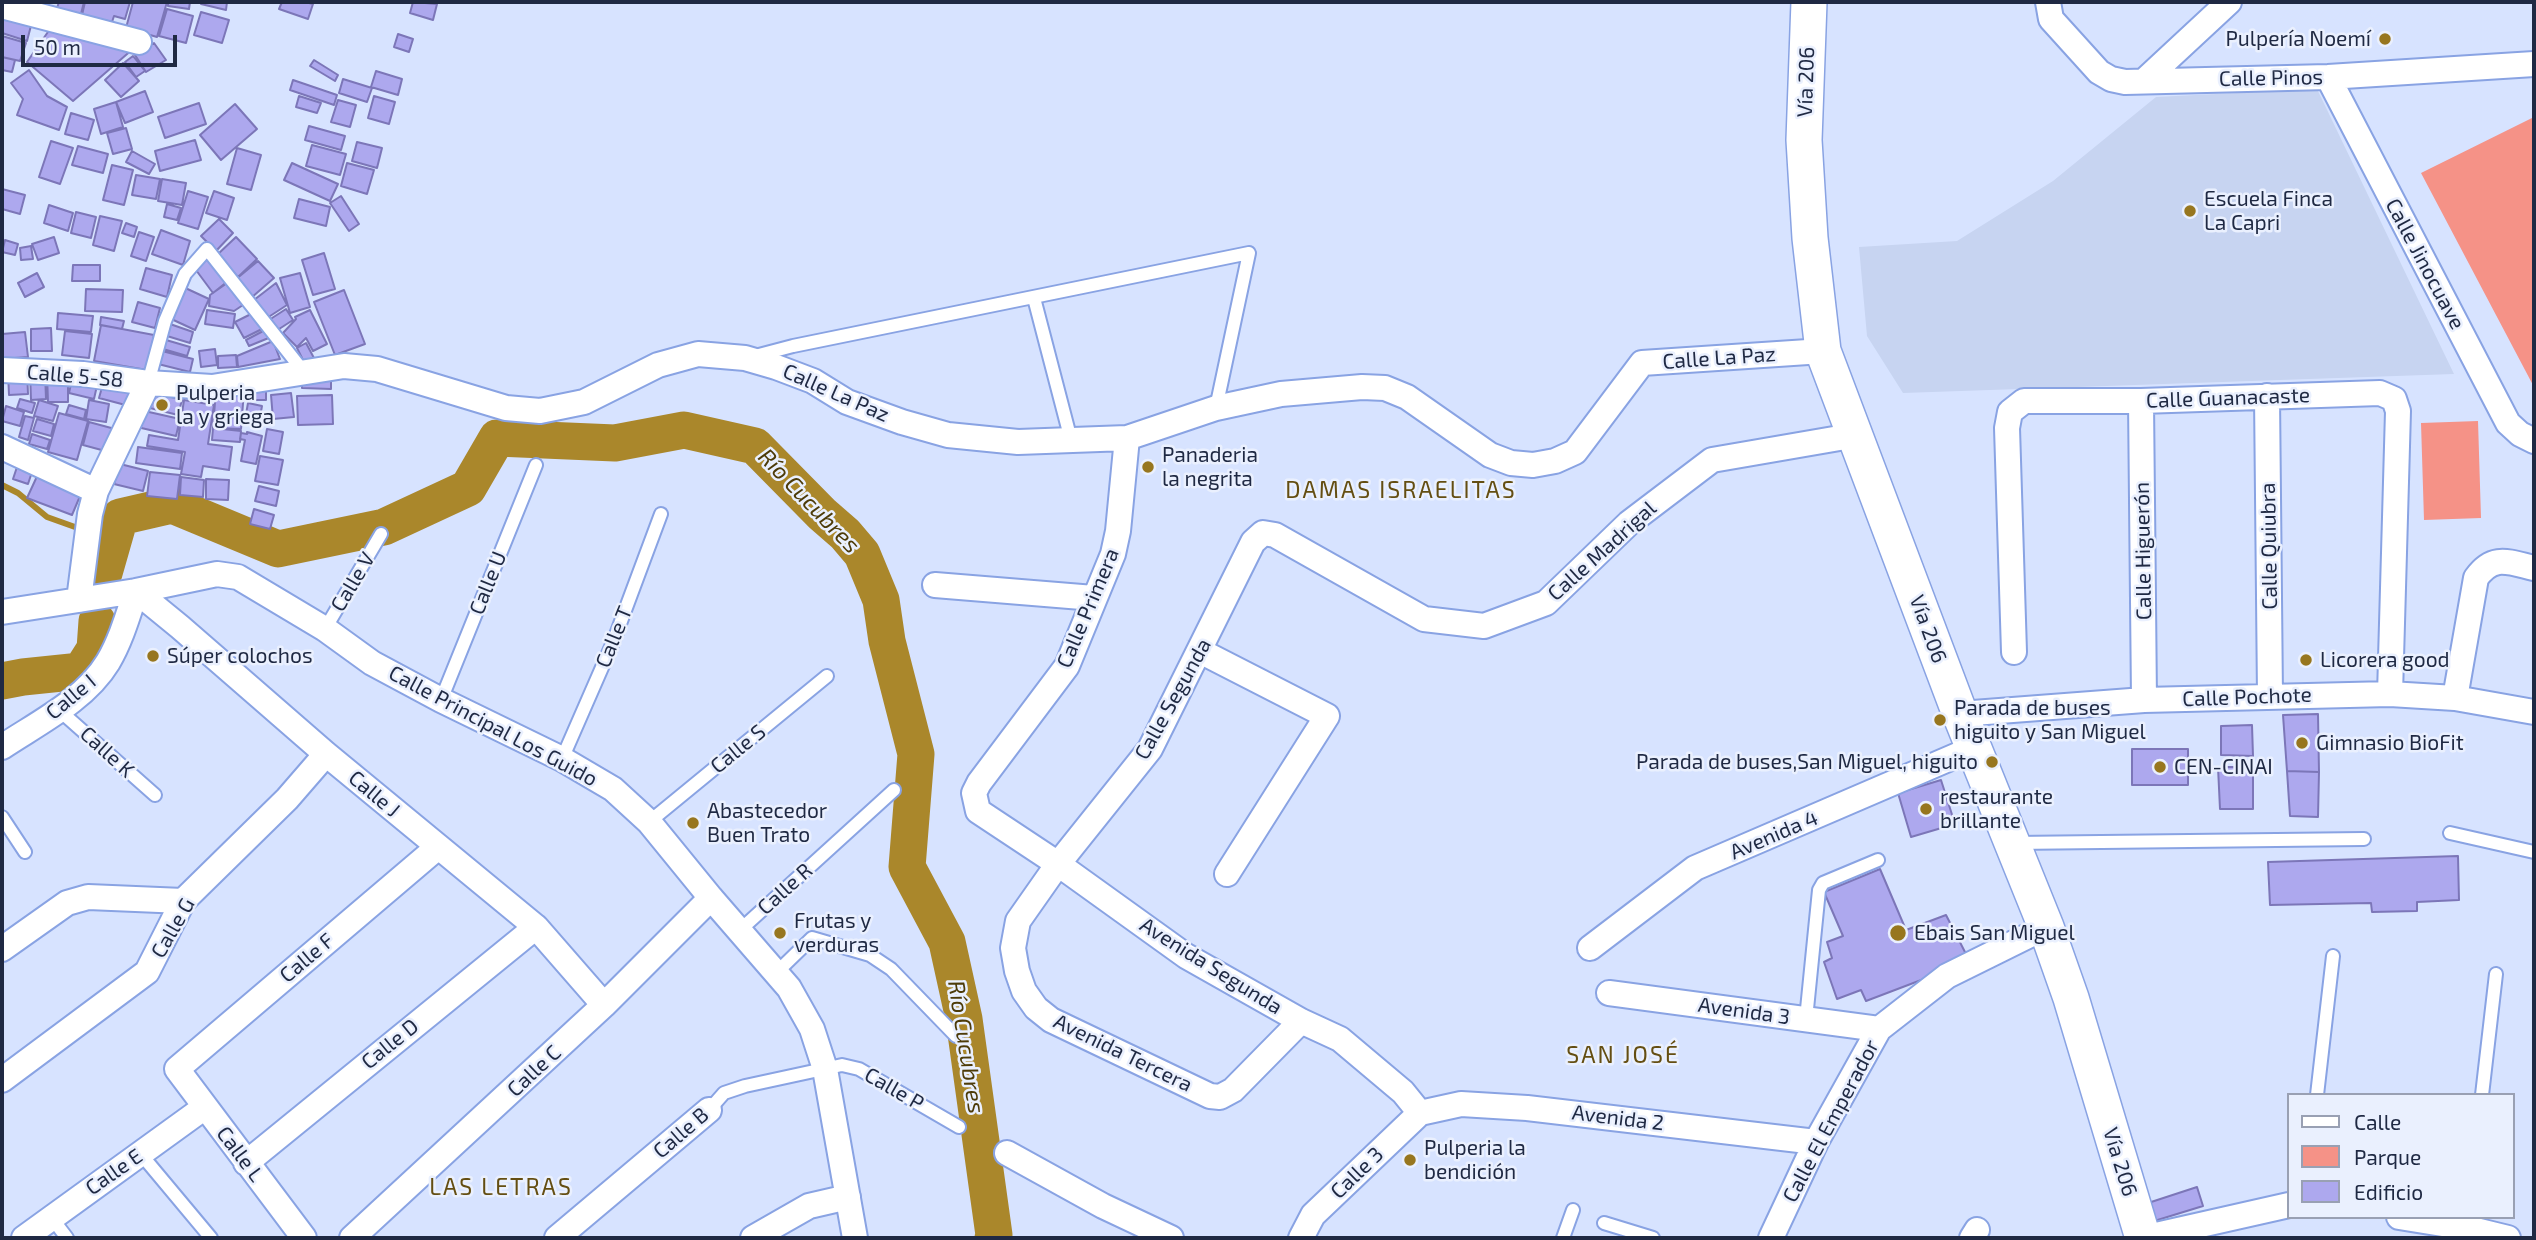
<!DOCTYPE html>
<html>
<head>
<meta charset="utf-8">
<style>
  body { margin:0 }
  #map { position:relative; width:2536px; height:1240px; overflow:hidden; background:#d7e3ff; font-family:"Exo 2",sans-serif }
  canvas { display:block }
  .frame { position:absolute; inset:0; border:4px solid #1f2943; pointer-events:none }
  .legend { position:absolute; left:2287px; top:1093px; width:228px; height:126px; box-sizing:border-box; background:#eaf0fe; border:2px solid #99a0b3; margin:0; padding:9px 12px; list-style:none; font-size:21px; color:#1f2943 }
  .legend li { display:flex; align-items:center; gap:14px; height:35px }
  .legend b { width:35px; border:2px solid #99a0b3 }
  .scale { position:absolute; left:21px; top:35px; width:156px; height:32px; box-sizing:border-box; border:4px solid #1f2943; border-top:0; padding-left:9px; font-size:21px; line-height:24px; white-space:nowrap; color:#1f2943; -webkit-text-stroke:5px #eaf0fe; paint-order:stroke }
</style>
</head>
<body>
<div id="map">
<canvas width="2536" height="1240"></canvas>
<div class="frame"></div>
<ul class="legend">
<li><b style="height:9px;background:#fff"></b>Calle</li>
<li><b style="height:19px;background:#f59287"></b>Parque</li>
<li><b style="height:19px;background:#ada8ee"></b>Edificio</li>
</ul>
<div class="scale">50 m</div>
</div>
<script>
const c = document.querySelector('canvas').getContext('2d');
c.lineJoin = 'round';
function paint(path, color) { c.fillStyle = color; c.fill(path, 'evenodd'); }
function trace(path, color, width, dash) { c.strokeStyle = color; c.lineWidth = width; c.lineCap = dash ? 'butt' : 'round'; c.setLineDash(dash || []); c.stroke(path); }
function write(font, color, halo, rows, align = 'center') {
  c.font = font + ' "Exo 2",sans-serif'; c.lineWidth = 5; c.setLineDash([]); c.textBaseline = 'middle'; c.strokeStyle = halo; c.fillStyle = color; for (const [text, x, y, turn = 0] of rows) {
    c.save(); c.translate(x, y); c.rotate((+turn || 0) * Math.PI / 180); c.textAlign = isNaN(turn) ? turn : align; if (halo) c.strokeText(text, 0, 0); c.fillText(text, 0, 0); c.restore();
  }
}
paint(new Path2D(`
  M2317,89L2454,374L1903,393L1867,336L1859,247L1957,241L2053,181L2156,97Z`), '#c7d4f1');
paint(new Path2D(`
  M2534,117V387L2421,173Z
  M2478,421L2481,518L2424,520L2421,423Z`), '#f59287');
trace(new Path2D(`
  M2,485L18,493L47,517L75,527
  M95,534L113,536`), '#aa872b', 6);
trace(new Path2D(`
  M104,573L120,517L172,505L278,549L384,527L468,488L497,438L615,443L684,430L755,446L822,514L845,534L862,554L881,600L887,641L916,754L907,867L947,942L964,1019L994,1235L993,1238
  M2,681L23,677L81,671L95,649L97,621`), '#aa872b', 37);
const building = new Path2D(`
  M59,2H84L81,14L57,8Z
  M85,2H130L125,19L114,16L112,22L82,15Z
  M133,2H167L157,37L126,28Z
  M168,2H190L189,9L168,6Z
  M202,2H227L226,10L201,4Z
  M282,2H305L313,4L308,19L279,9Z
  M413,2L437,4L433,20L410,13Z
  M2,9L33,18L27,41L2,33Z
  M167,9L193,16L186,43L159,36Z
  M201,12L229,20L222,43L194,35Z
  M50,29L134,48L73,101L27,62Z
  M398,34L413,39L409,52L394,47Z
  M2,36L26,43L20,61L2,57Z
  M154,43L166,60L146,72L135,55Z
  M133,56L145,71L136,77L125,62Z
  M2,57L15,60L12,72L2,70Z
  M314,60L338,75L335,81L310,66Z
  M123,63L139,81L121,97L105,80Z
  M29,70L47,96L67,107L59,130L17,115L23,99L11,83Z
  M376,71L402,79L398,95L371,87Z
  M343,79L372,88L367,102L339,93Z
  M293,80L337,95L334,105L290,90Z
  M145,91L153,112L125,123L116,102Z
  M299,96L321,103L317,113L296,107Z
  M374,96L395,102L389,124L368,118Z
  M338,100L356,105L350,127L331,122Z
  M116,102L123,127L101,134L94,109Z
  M199,103L206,124L165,138L158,117Z
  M235,104L257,129L221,160L200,135Z
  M71,113L94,120L88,140L65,134Z
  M309,126L345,136L341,150L305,140Z
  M126,128L132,149L113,154L107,133Z
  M195,140L201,160L160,171L155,151Z
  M51,141L73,148L60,184L39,177Z
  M357,142L382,148L377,168L352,161Z
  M312,145L346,154L340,175L306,166Z
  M78,146L108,154L103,173L72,165Z
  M237,148L261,155L251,190L227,184Z
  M132,151L155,164L149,174L126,162Z
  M292,163L338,184L330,201L284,180Z
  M347,163L374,170L367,194L341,186Z
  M112,165L133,170L124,205L103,200Z
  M136,175L160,179L156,199L132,195Z
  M162,179L186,183L182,205L158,201Z
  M2,189L25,195L20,214L2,209Z
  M188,191L208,197L198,229L178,223Z
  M214,191L234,198L227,220L206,213Z
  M341,196L359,224L349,231L330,203Z
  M299,199L330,207L326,226L294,218Z
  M167,204L181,208L177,220L164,217Z
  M49,205L73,213L68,231L44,223Z
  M76,212L96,217L91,238L71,233Z
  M100,216L122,221L114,251L93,245Z
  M219,219L233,233L216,251L201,236Z
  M126,223L137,227L134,237L122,233Z
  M161,230L190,241L183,265L152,254Z
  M139,232L154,237L146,261L131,256Z
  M54,237L59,253L38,260L32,244Z
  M236,237L257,259L238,277L217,255Z
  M5,240L18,244L15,255L2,252Z
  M31,246L33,259L21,260L20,248Z
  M324,253L335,289L313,295L302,260Z
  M205,254L228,281L213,293L193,266Z
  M258,261L274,278L251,298L235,280Z
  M73,265H100V281H72Z
  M146,268L172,275L167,297L140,289Z
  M37,273L44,287L25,297L18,283Z
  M300,273L310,307L290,313L280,278Z
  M230,281L246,303L234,311L209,306L210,295Z
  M276,283L287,305L267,318L254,300Z
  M181,286L209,299L195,330L167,317Z
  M86,289L123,290L122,312L85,311Z
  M344,290L365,344L335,355L314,302Z
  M138,302L160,308L155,328L132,322Z
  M286,309L293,320L276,331L269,320Z
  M207,310L235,314L233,328L205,324Z
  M310,310L327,344L313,351L306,338L297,347L283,333L296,319L295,317Z
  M255,312L264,328L244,338L235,322Z
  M58,313L93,316L91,332L57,329Z
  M101,317L124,321L122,329L100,325Z
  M170,324L193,332L190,343L167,336Z
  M101,325L154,335L147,370L94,361Z
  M51,328L52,351H31V329Z
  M267,329L271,337L249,346L246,340Z
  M65,331L92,334L89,358L62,355Z
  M25,332L28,357L2,359V334Z
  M166,340L190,347L187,356L163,349Z
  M273,341L280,359L238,367L237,356Z
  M306,343L315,360L305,364L297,348Z
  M215,349L217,365L201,367L199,351Z
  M162,351L193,359L190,372L158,364Z
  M236,355L237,367L218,368V356Z
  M27,371L28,394L9,395L8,372Z
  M30,372H45L46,399L31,400Z
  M47,374H68V402H48Z
  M73,375L98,381L94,399L69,393Z
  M302,375L331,376V389L302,388Z
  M104,380L138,389L133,407L99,398Z
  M248,383H266V400H249Z
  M216,390H244L242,417L214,415Z
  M150,391L182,400L178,415L146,407Z
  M291,393L294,417L273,419L271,395Z
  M332,395L333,424L298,425L297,396Z
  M20,399L35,403L32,413L17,408Z
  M39,400L58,406L53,421L34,416Z
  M89,400L109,404L106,422L86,419Z
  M184,400L214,405L208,444L232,447L229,470L203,466L201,477L181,474L185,452L147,446L149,435L178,440Z
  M248,403L262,406L260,417L246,414Z
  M69,405L86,410L84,419L66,414Z
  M6,406L24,412L20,426L2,421Z
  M140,410L180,419L176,436L137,427Z
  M59,413L88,421L77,460L48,452Z
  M25,416L34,418L28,440L19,437Z
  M214,416L242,418L241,429L213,428Z
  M37,419L54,424L51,436L33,431Z
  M89,422L115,429L109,452L83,445Z
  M213,428L241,431L240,442L212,440Z
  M267,429L283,432L279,454L263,451Z
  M247,432L262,436L256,464L241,461L245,440L240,439L241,433L247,434Z
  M32,434L50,440L47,449L29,444Z
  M138,447L182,453L180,469L136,463Z
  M260,456L283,460L278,485L255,481Z
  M19,461L34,466L28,484L13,479Z
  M120,464L148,471L143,491L114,484Z
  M39,472L83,489L72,515L27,498Z
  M150,472L180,475L177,499L147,496Z
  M181,477L204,480L203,497L180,495Z
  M206,479L229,480L228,500L206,499Z
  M259,486L279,491L276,506L255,501Z
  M254,509L274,515L270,529L250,524Z
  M2318,714L2319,772L2287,771L2283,715Z
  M2252,725L2253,756L2221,755V726Z
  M2132,749H2188V785H2132Z
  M2218,767H2253V809H2220Z
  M2287,771L2319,772L2318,817L2290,816Z
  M1941,780L1955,824L1911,837L1898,793Z
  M2458,856L2459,900L2417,902V911L2372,912L2371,903L2270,905L2268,862Z
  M1880,869L1906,930L1946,915L1966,954L1937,974L1866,1001L1861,990L1837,999L1824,962L1832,958L1827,942L1843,936L1824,892Z
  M2197,1187L2203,1206L2151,1222L2145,1204Z`);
paint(building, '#ada8ee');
trace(building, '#7c76b8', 2);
const service = new Path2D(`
  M1034,298L1071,440
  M755,356L793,346L1249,253L1216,408
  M148,383L165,321L185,274L207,249L303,371
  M325,629L381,534
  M441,700L536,465
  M59,710L155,795
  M562,759L614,640L661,514
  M2,817L25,852
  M649,822L827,676
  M2450,833L2534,852
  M2014,843L2364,839
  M739,931L894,790
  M776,973L812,938L870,955L891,969L956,1036
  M1806,1019L1819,890L1823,883L1878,860
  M2317,1095L2333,956
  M2482,1095L2496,974
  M709,1110L724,1093L745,1086L842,1065L859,1069L959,1127
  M140,1153L211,1238
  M51,1217L67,1238
  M1604,1223L1653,1238
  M1563,1238L1573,1210`);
const minor = new Path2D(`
  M2048,2L2051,19L2099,72L2111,79L2125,82L2328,77L2534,64
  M2,6L139,42
  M2328,77L2508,423L2520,434L2534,441
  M2145,80L2229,2
  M2,370L83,374L148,383L212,387L344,366L377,369L506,408L540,411L584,402L658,365L698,354L745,358L776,367L813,381L847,402L902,422L948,435L1018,442L1127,438L1216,408L1281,394L1362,387L1385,388L1407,397L1490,455L1511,463L1533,465L1555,461L1575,452L1642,363L1823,351
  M2267,396L2270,696
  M2141,401L2144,700
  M1127,438L1118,531L1113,554L1067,666L979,783L974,793L978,811L1058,864L1186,956L1301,1021L1340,1039L1403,1092L1420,1113
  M2,447L96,491
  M935,585L1094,598
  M136,591L180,627L326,754L536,927L604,1005
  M79,600L90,514L96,491L148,383
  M2,612L136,591L217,574L238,577L325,629L372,663L441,700L562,759L613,789L649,822L711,898L789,988L812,1029L825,1069L855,1238
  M1200,651L1327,716L1227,874
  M2014,652L2007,428L2010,412L2024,401H2141L2380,393L2394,399L2398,411L2390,694
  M2455,698L2476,578C2493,554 2508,562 2534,568
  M1960,714L2144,700L2390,694L2455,698L2534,712
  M2,747C38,723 85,700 108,662C121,640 128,615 136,591
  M1590,948L1695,868L1974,748
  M2,949L67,903L88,897L183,901
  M1609,993L1879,1029
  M1301,1021L1233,1090L1220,1097L1210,1096L1051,1020L1036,1008L1024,991L1017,971L1013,948L1018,921L1058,864L1150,749L1253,542L1263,533L1275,535L1424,619L1484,626L1546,603L1629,523L1712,460L1857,435
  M2,1080L147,972L183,901L287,799L326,754
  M1420,1113L1461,1104L1527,1108L1816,1142
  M1007,1153L1103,1206L1171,1238
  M246,1163L536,927
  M2399,1217L2467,1228L2508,1238
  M24,1238L205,1107
  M304,1238L177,1069L438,847
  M352,1238L604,1005L711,898
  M557,1238L709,1110
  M753,1238L809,1206L848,1197
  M1301,1238L1313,1215L1420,1113
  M1771,1238L1816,1142L1879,1029L1947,976L2046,927
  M1972,1238L1977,1230
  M2143,1238L2289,1205`);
const secondary = new Path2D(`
  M1809,2L1804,140L1810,238L1823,351L1960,714L2046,927L2071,998L2143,1238`);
trace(service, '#89a3e3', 16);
trace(minor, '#89a3e3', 28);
trace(secondary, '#89a3e3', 38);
trace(service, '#fff', 12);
trace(minor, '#fff', 24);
trace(secondary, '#fff', 35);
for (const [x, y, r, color] of [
  [2385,39,7,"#97761f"],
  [2190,211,7,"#97761f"],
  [162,405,7,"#97761f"],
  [1148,467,7,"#97761f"],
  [153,656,7,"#97761f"],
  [2306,660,7,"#97761f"],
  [1940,720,7,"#97761f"],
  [2302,743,7,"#97761f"],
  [1992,762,7,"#97761f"],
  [2160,767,7,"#97761f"],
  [1926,809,7,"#97761f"],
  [693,823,7,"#97761f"],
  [780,933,7,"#97761f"],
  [1898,933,9,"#97761f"],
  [1410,1160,7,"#97761f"]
]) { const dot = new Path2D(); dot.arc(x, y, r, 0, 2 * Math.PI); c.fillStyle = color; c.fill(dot); trace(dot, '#eaf0fe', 2.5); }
write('21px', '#1f2943', '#eaf0fe', [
  ["Pulpería Noemí",2371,39,"right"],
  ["Escuela Finca",2204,199],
  ["La Capri",2204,223],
  ["Pulperia",176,393],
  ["la y griega",176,417],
  ["Panaderia",1162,455],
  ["la negrita",1162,479],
  ["Súper colochos",167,656],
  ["Licorera good",2320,660],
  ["Parada de buses",1954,708],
  ["higuito y San Miguel",1954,732],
  ["Gimnasio BioFit",2316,743],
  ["Parada de buses,San Miguel, higuito",1978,762,"right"],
  ["CEN-CINAI",2174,767],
  ["restaurante",1940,797],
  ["brillante",1940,821],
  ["Abastecedor",707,811],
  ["Buen Trato",707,835],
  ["Frutas y",794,921],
  ["verduras",794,945],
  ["Ebais San Miguel",1914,933],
  ["Pulperia la",1424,1148],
  ["bendición",1424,1172]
], 'left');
write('21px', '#1f2943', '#eaf0fe', [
  ["Calle Pinos",2271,78,-1],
  ["Vía 206",1806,82,-88],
  ["Calle Jinocuave",2425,264,62],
  ["Calle La Paz",1719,358,-4],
  ["Calle 5-S8",75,376,5],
  ["Calle La Paz",836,393,24],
  ["Calle Guanacaste",2228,398,-2],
  ["Calle Quiubra",2269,546,-91],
  ["Calle Madrigal",1602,551,-42],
  ["Calle Higuerón",2143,551,-91],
  ["Calle V",353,582,-59],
  ["Calle U",488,583,-68],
  ["Calle Primera",1088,608,-67],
  ["Vía 206",1928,629,70],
  ["Calle T",614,637,-68],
  ["Calle I",71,697,-40],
  ["Calle Pochote",2247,697,-2],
  ["Calle Segunda",1173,699,-61],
  ["Calle Principal Los Guido",493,726,28],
  ["Calle S",738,749,-39],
  ["Calle K",107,752,42],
  ["Calle J",374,794,40],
  ["Avenida 4",1774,835,-23],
  ["Calle R",785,889,-42],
  ["Calle G",173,928,-60],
  ["Calle F",307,958,-40],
  ["Avenida Segunda",1211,966,32],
  ["Avenida 3",1744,1011,8],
  ["Calle D",390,1044,-39],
  ["Avenida Tercera",1123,1053,26],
  ["Calle C",534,1071,-43],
  ["Calle P",894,1089,30],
  ["Avenida 2",1618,1118,7],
  ["Calle El Emperador",1831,1121,-62],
  ["Calle B",681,1133,-41],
  ["Calle L",240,1154,53],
  ["Vía 206",2120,1162,73],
  ["Calle E",114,1172,-35],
  ["Calle 3",1357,1173,-44]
]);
c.letterSpacing = '2px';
write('23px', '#644e12', '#eaf0fe', [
  ["DAMAS ISRAELITAS",1401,490],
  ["SAN JOSÉ",1623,1055],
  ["LAS LETRAS",501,1187]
]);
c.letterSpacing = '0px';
write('italic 23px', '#4d3b08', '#eaf0fe', [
  ["Río Cucubres",809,501,46],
  ["Río Cucubres",966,1047,81]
]);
</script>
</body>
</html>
